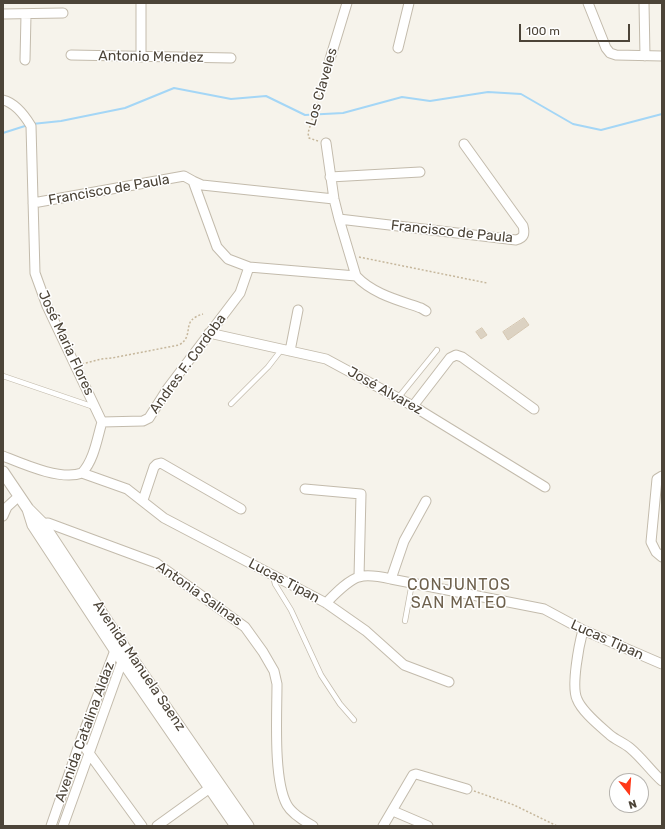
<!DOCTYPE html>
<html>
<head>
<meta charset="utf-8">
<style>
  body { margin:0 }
  #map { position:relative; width:665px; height:829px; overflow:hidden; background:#f6f3eb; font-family:Rubik,sans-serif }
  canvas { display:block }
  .frame { position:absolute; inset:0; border:4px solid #4c4438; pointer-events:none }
  .north { position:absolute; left:609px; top:773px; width:40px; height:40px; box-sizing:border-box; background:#fff; border:1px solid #b7b4af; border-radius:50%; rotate:163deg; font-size:11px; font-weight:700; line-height:16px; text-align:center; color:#4c4438 }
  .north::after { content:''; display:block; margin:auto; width:14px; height:18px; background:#ff3919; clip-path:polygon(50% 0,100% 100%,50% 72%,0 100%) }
  .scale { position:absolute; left:519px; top:24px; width:111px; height:18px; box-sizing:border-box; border:2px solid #4c4438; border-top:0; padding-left:5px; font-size:12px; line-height:14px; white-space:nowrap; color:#4c4438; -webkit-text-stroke:3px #fff; paint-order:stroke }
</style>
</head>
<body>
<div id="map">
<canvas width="665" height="829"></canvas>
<div class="frame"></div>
<div class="north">N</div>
<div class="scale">100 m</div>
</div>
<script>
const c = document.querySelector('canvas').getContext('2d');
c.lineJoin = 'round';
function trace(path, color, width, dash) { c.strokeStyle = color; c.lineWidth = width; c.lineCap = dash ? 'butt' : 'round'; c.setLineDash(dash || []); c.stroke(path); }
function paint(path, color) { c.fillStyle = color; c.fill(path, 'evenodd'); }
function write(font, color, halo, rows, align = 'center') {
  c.font = font + ' Rubik,sans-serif'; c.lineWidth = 3; c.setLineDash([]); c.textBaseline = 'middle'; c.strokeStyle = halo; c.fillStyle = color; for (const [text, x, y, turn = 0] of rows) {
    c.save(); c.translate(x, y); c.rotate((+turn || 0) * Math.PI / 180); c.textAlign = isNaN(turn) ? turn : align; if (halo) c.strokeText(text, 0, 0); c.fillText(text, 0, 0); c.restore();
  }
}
trace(new Path2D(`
  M32,124L61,121L125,108L174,88L231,99L266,96L305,115L343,113L402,97L430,101L488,92L521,94L573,124L601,130L662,114
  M3,133L28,125`), '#a4d6f6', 2);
const building = new Path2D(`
  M524,318L529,325L508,340L503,332Z
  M482,328L487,335L481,339L476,332Z`);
paint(building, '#dcd2c2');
trace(building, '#d5c7b2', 1);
const service = new Path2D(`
  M3,376L94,407
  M398,398L437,350
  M231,404L268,367L282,349
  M273,576L275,584L291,610L321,675L340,704L354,720
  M405,621L412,583`);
const minor = new Path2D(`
  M588,3L606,48L610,53L616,55L662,56
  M644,3L645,56
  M3,14L63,13
  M398,48L409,3
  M71,55L231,58
  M141,57V3
  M330,59L347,3
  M25,60L26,15
  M3,100C15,103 25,116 31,126L35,273L47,306L102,422C97,439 94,460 82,473
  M326,143L334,199L339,219L356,276
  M330,177L420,172
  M193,181L202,185L334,199
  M33,203L184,176L193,181L217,247L228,259L249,267L356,276C373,294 398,300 421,308L426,311
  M339,219L516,240C524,238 525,234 523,226L464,144
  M209,333L326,359L413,406L545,487
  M290,351L298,310
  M413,406L450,358L456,355L462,357L534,409
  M102,422L143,421L149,418L168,388L240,293L249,267
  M3,456C23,464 61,481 82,473L127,489L164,518L326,603L366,631L404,665L449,682
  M662,476L657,479L651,542L656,552L662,557
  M305,489L361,494L359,577
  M143,500L154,467L157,464L161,463L241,509
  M3,516L7,507L19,496
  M38,524L48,523L156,563L245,627L263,652L274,671L277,684C277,714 273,780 287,805C292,814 304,821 313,826
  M391,579L404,541L426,501
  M326,603C334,595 348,580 359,577C368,574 382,577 391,579L544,609L583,630L662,664
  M583,630C579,645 571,686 577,699C582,712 600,726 610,735C616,740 624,743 630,748C642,758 651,771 662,781
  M86,749L142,826
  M393,811L428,826
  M51,826L80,742L117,645
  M63,826L124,656
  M157,826L214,785
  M383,826L413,775L416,774L467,789`);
const tertiary = new Path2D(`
  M3,472L28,509L43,524L126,650L248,826
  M28,509L33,525L115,650L236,826`);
trace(service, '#c3bbac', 6);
trace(minor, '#c3bbac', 11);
trace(tertiary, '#c3bbac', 13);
trace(new Path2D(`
  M318,141L309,138L308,133L328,66
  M359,257L487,283
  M82,364L101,359L112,358L179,345C196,335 179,321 203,314
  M474,791L514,805L557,826`), '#c6b79c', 1.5, [2, 2]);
trace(service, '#fff', 4.5);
trace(minor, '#fff', 9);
trace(tertiary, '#fff', 11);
write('14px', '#4c4438', '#fff', [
  ["Antonio Mendez",151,57,1],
  ["Los Claveles",322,87,-74],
  ["Francisco de Paula",109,190,-10],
  ["Francisco de Paula",452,232,6],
  ["José Maria Flores",66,343,65],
  ["Andres F. Cordoba",188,364,-54],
  ["José Alvarez",385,391,29],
  ["Lucas Tipan",284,581,28],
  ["Antonia Salinas",199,594,35],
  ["Lucas Tipan",607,640,24],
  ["Avenida Manuela Saenz",139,666,56],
  ["Avenida Catalina Aldaz",85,732,-70]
]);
c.letterSpacing = '1px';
write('16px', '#6f624e', '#fff', [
  ["CONJUNTOS",459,585],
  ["SAN MATEO",459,603]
]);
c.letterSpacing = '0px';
</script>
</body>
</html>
